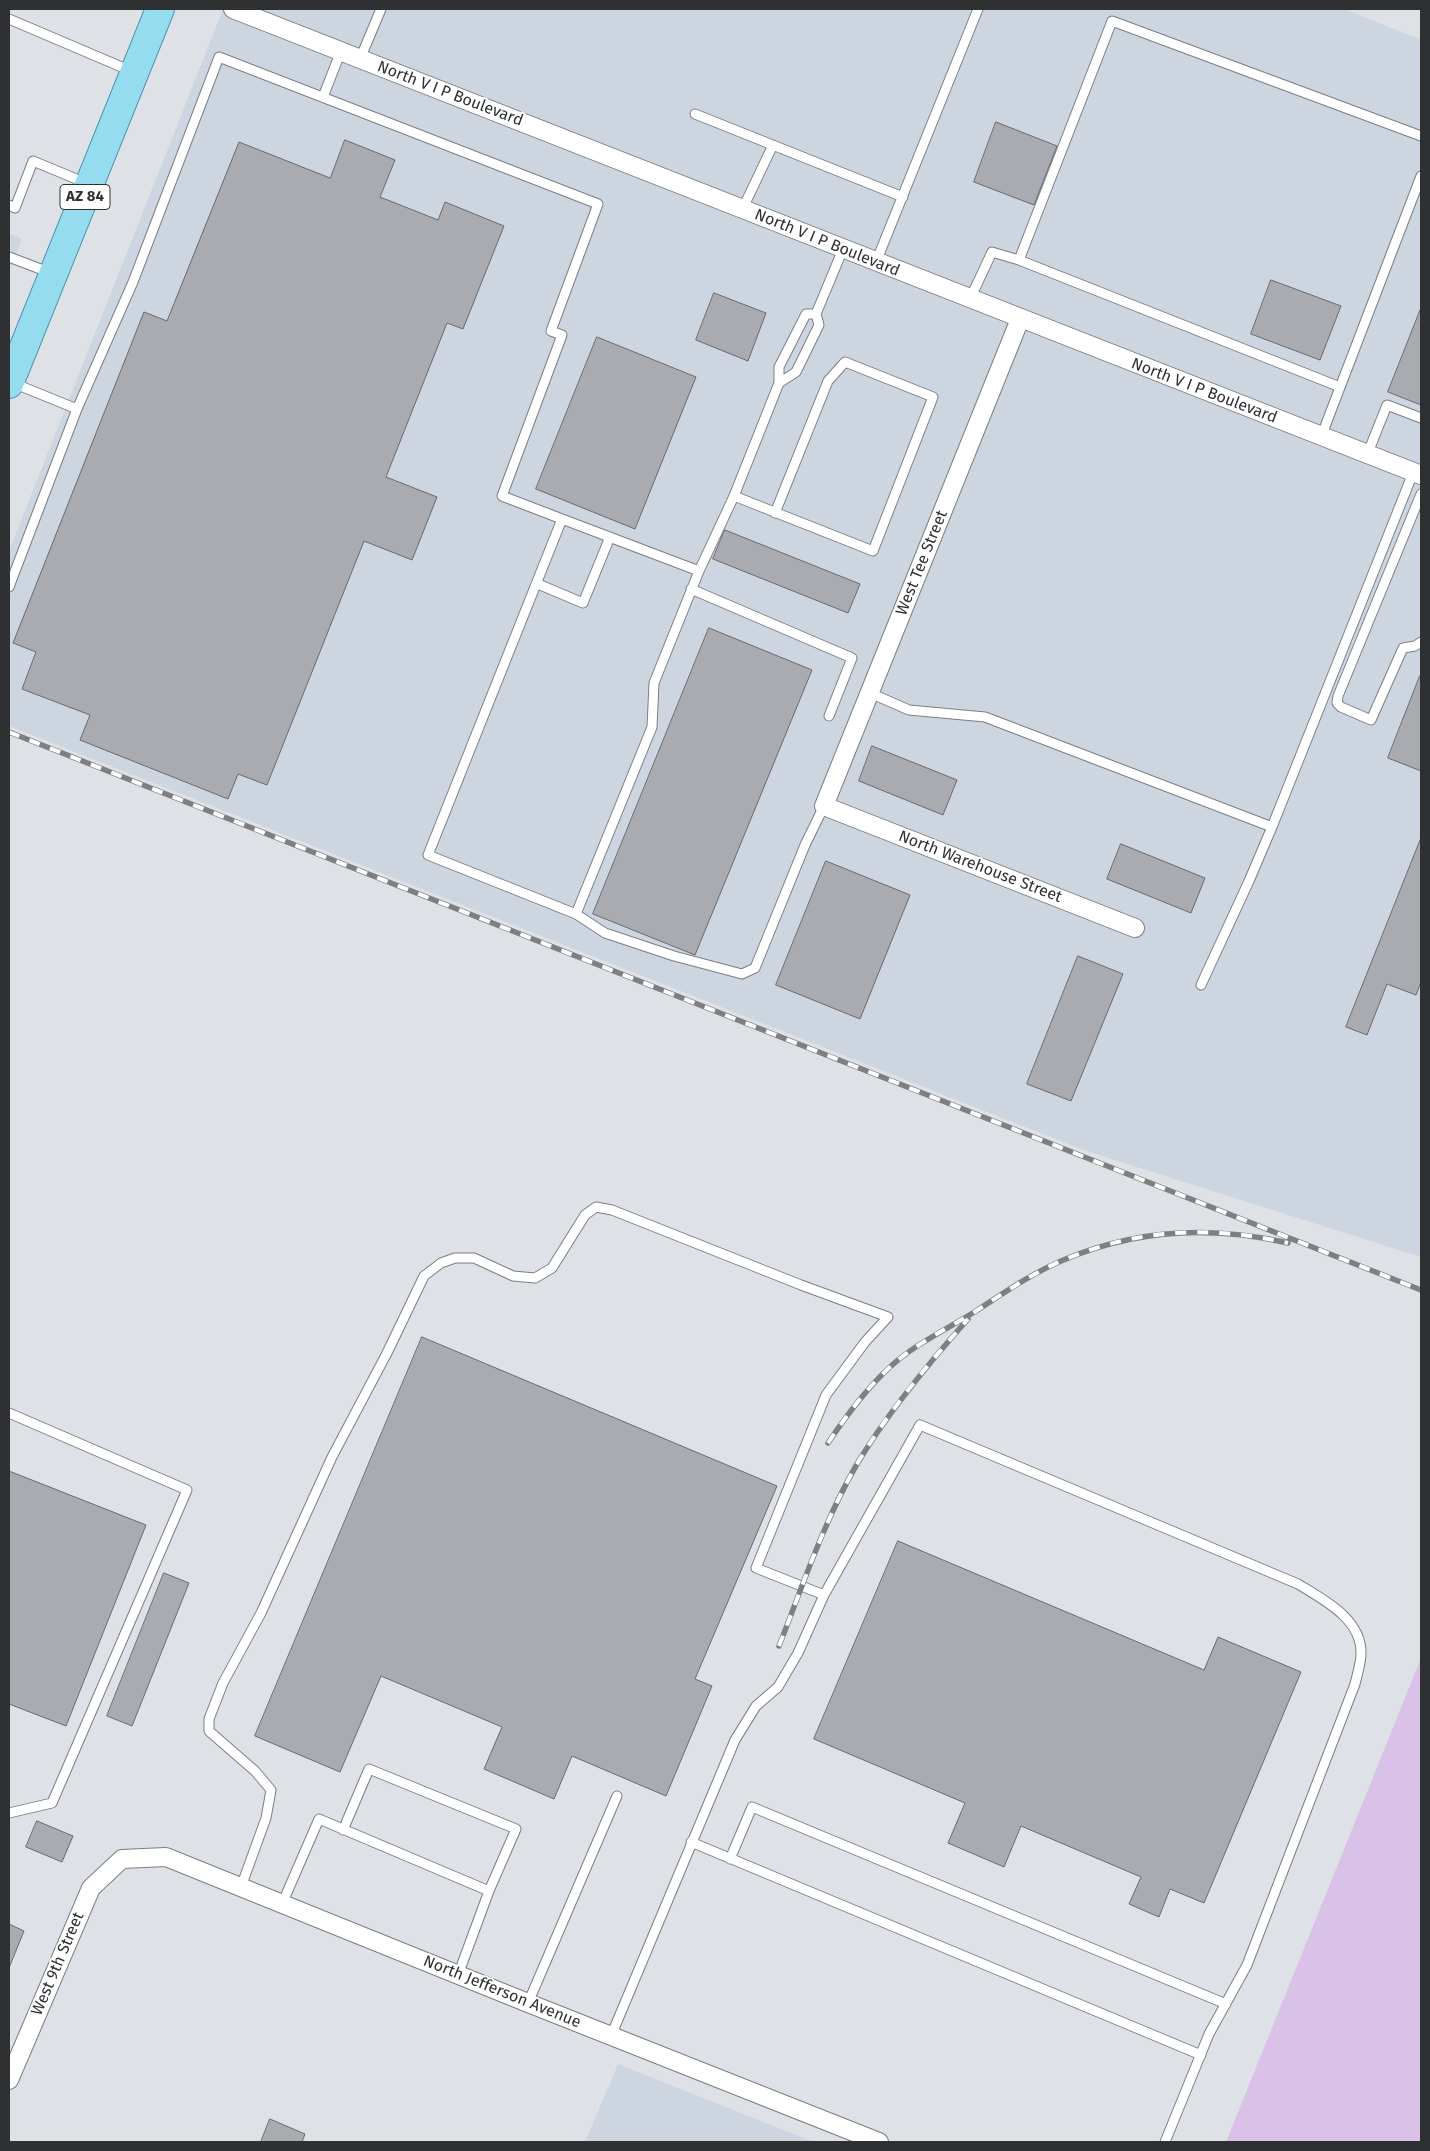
<!DOCTYPE html>
<html>
<head>
<meta charset="utf-8">
<style>
  body { margin:0 }
  #map { position:relative; width:1430px; height:2151px; overflow:hidden; background:#dee2e6; font-family:"Fira Sans",sans-serif }
  canvas { display:block }
  .frame { position:absolute; inset:0; border:10px solid #2f3032; pointer-events:none }
</style>
</head>
<body>
<div id="map">
<canvas width="1430" height="2151"></canvas>
<div class="frame"></div>
</div>
<script>
const c = document.querySelector('canvas').getContext('2d');
c.lineJoin = 'round';
function paint(path, color) { c.fillStyle = color; c.fill(path, 'evenodd'); }
function trace(path, color, width, dash) { c.strokeStyle = color; c.lineWidth = width; c.lineCap = dash ? 'butt' : 'round'; c.setLineDash(dash || []); c.stroke(path); }
function write(font, color, halo, rows, align = 'center') {
  c.font = font + ' "Fira Sans",sans-serif'; c.lineWidth = 4; c.setLineDash([]); c.textBaseline = 'middle'; c.strokeStyle = halo; c.fillStyle = color; for (const [text, x, y, turn = 0] of rows) {
    c.save(); c.translate(x, y); c.rotate((+turn || 0) * Math.PI / 180); c.textAlign = isNaN(turn) ? turn : align; if (halo) c.strokeText(text, 0, 0); c.fillText(text, 0, 0); c.restore();
  }
}
paint(new Path2D(`
  M223,9H1344L1421,40V1257L1086,1151L9,726V551Z
  M9,233L22,239L9,272Z
  M618,2064L814,2142H585Z`), '#cdd6e0');
paint(new Path2D(`
  M1421,1658V2142H1226Z`), '#d9c1e8');
const building = new Path2D(`
  M996,122L1057,146L1034,205L974,182Z
  M345,140L395,160L380,197L438,220L445,202L504,226L463,329L447,323L386,477L437,497L412,560L364,541L267,785L238,774L228,799L80,740L90,715L22,689L36,652L13,643L144,312L167,321L239,142L330,178Z
  M1271,280L1341,306L1320,360L1251,334Z
  M714,293L766,313L748,361L696,340Z
  M1421,308V405L1388,392Z
  M597,337L696,377L635,529L536,489Z
  M725,530L860,584L848,613L713,559Z
  M709,628L812,670L695,955L593,914Z
  M1420,676H1421V771L1388,758Z
  M872,746L957,780L943,815L859,781Z
  M1421,838V982L1416,995L1387,984L1367,1035L1346,1027Z
  M1121,844L1205,878L1191,913L1107,879Z
  M826,861L910,895L860,1019L776,985Z
  M1078,956L1123,974L1071,1101L1027,1084Z
  M422,1337L777,1486L695,1679L712,1686L666,1796L572,1756L554,1799L484,1769L502,1727L381,1676L340,1772L255,1736Z
  M9,1471L146,1525L66,1726L9,1704Z
  M898,1541L1204,1670L1218,1637L1301,1672L1204,1903L1170,1889L1159,1917L1129,1904L1141,1877L1021,1826L1004,1867L948,1843L965,1803L814,1739Z
  M164,1573L189,1583L132,1726L107,1716Z
  M37,1821L73,1836L62,1862L26,1847Z
  M9,1924L24,1931L9,1968Z
  M270,2119L305,2134L302,2142H261Z`);
paint(building, '#aaabb0');
trace(building, '#69696e', 1);
const lane = new Path2D(`
  M9,19L131,71
  M360,59L381,9
  M323,97L341,51
  M695,114L903,197
  M9,205L15,208L33,161L86,183
  M742,210L773,145
  M9,257L51,273
  M1019,260L1340,387
  M876,262L978,9
  M970,299L992,252L1019,260L1112,21L1421,136
  M816,314H806L779,367V383L796,372L819,325L816,314L843,249
  M77,409L133,282L219,57L598,204L551,331L562,335L502,496L562,519
  M1321,437L1421,176
  M1367,455L1387,405L1421,418
  M1421,494L1338,696L1337,703L1341,707L1371,720L1403,648L1415,646L1421,642
  M775,513L828,381L845,362L933,397L873,551L734,496L779,383
  M699,571L562,519L428,855L576,914L652,727L654,683L699,571L734,496
  M538,584L583,603L610,537
  M9,587L77,409L13,383
  M691,589L852,658L829,716
  M870,693L909,710L985,717L1272,827L1413,473
  M576,914L605,933L674,956L742,974L755,968L805,845L824,806
  M1201,985L1249,881L1272,827
  M9,1413L187,1490L52,1803L9,1813
  M343,1830L369,1769L516,1829L489,1891
  M691,1842L1201,2055
  M730,1859L752,1807L1226,2004
  M241,1887L266,1818L271,1790L255,1771L209,1731V1719L223,1683L261,1613L332,1457L387,1353L424,1276L441,1263L455,1258H474L513,1276L535,1278L552,1268L585,1215L596,1207L612,1210L801,1285L888,1317L865,1342L826,1395L756,1568L824,1595
  M282,1904L319,1819L489,1891L458,1975
  M528,2003L617,1796
  M611,2036L735,1740L756,1706L778,1687L798,1653L824,1595L920,1425L1298,1584C1324,1600 1362,1619 1361,1654C1361,1663 1357,1675 1355,1684L1247,1965L1209,2034L1165,2142`);
const street = new Path2D(`
  M233,9L1421,475
  M1020,319L824,806L1135,928
  M9,2080L91,1888L122,1859L166,1857L528,2003L879,2142`);
const primary = new Path2D(`
  M9,384L160,9`);
trace(lane, '#7b7e82', 11);
trace(street, '#7b7e82', 20);
trace(primary, '#4490a6', 30);
trace(lane, '#fff', 9);
trace(street, '#fff', 18);
trace(primary, '#96dcef', 28);
const rail = new Path2D(`
  M9,732L1421,1290
  M828,1443C846,1416 866,1389 890,1367C915,1344 947,1329 976,1311C1004,1293 1031,1274 1061,1261C1135,1229 1210,1225 1288,1243
  M779,1646C803,1585 824,1521 857,1464C888,1412 928,1364 968,1319`);
trace(rail, '#7d8083', 5.5);
trace(rail, '#fff', 4, [11]);
for (const [x, y, w] of [
  [85,197,50]
]) { const box = new Path2D(); box.roundRect(x - w / 2, y - 12.5, w, 25, 4); c.fillStyle = '#fff'; c.fill(box); trace(box, '#2f3032', 1); }
write('bold 15px', '#2f3032', null, [
  ["AZ 84",85,197]
]);
write('16px', '#2f3032', '#fff', [
  ["North V I P Boulevard",450,94,21],
  ["North V I P Boulevard",827,243,22],
  ["North V I P Boulevard",1204,391,21],
  ["West Tee Street",922,563,-68],
  ["North Warehouse Street",980,867,21],
  ["West 9th Street",58,1964,-67],
  ["North Jefferson Avenue",502,1992,22]
]);
</script>
</body>
</html>
